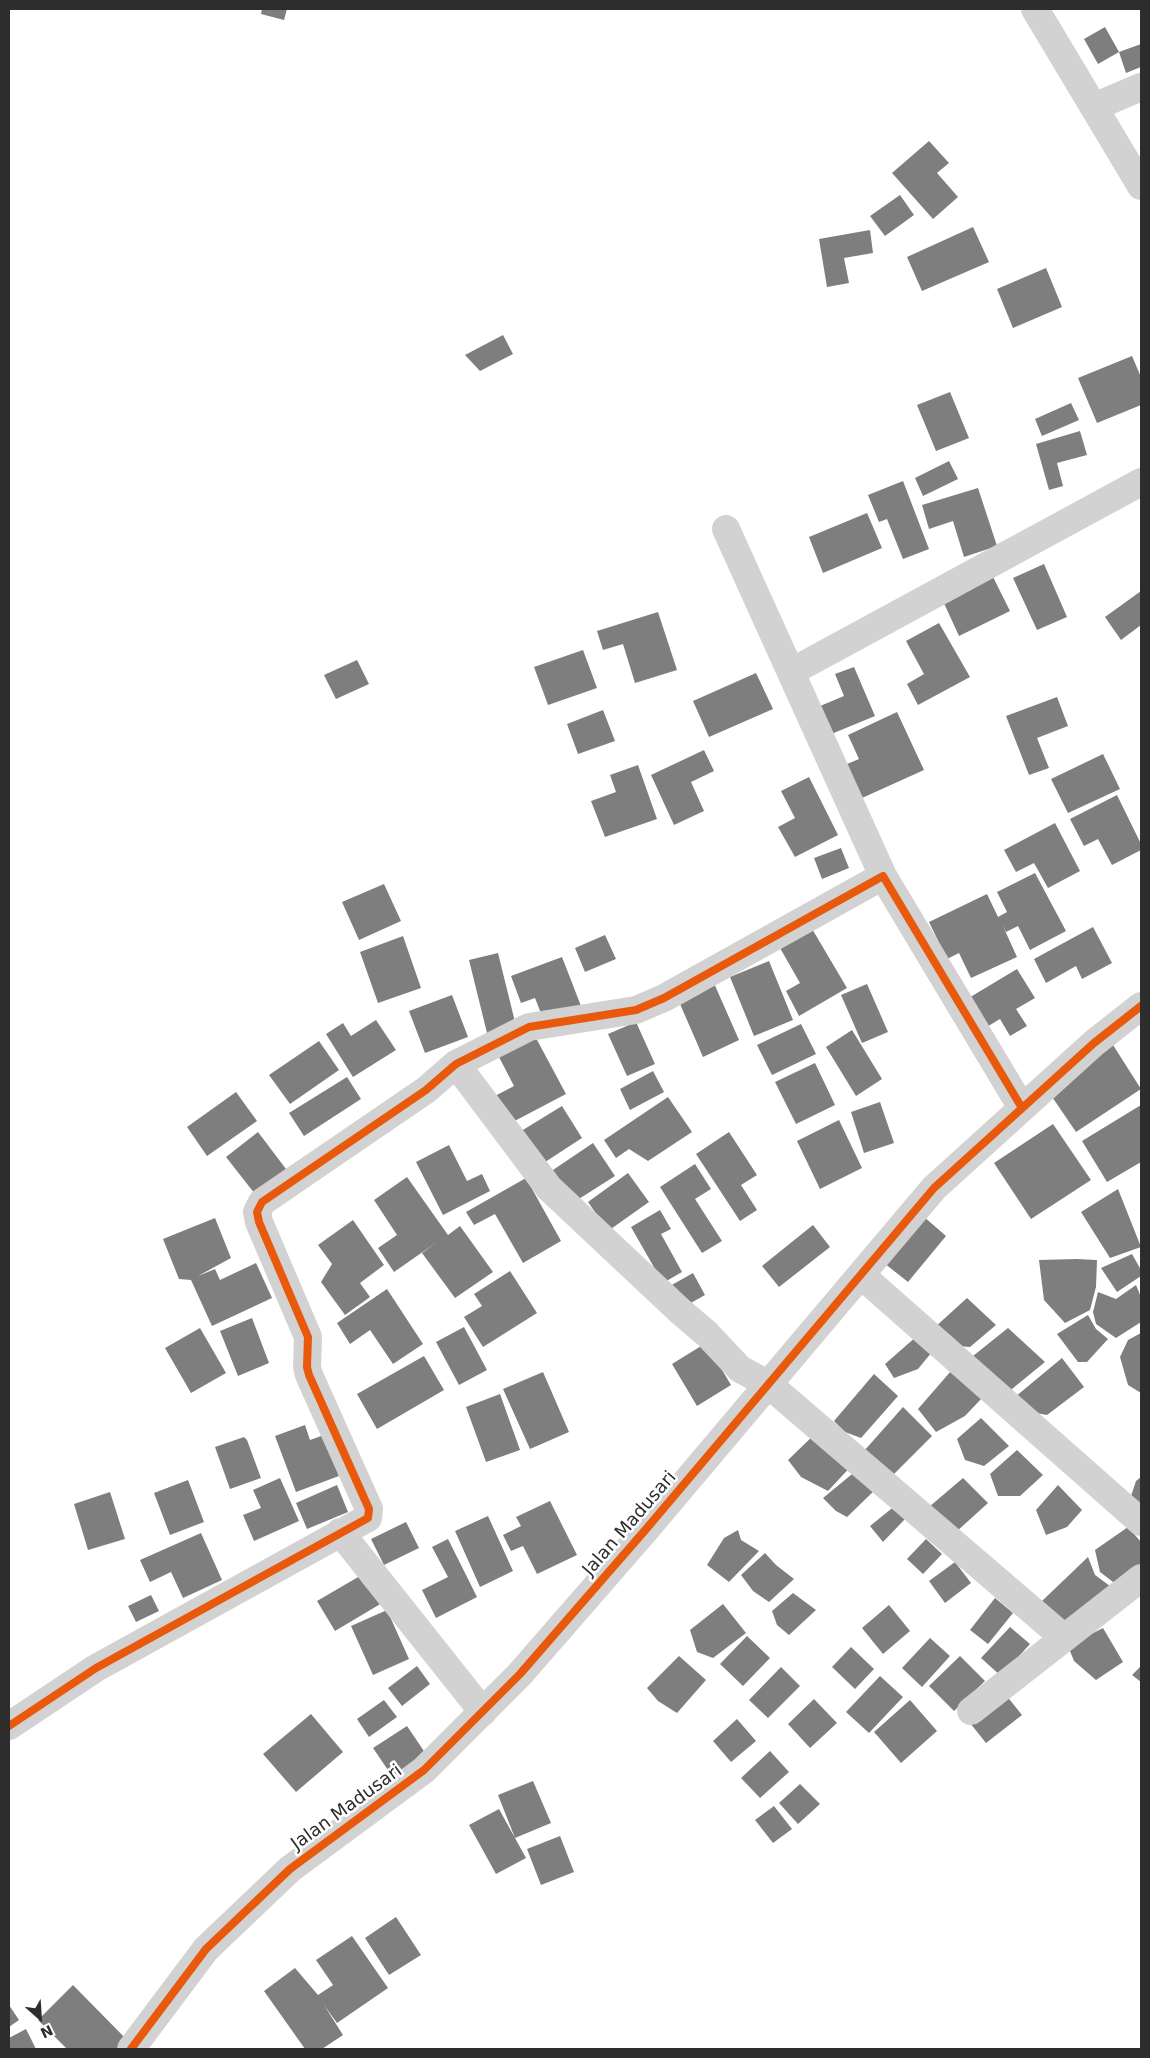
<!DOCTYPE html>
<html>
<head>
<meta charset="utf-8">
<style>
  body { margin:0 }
  #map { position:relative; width:1150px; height:2058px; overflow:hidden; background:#fff; font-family:"DejaVu Sans",sans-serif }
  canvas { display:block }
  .frame { position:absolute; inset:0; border:10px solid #2d2d2d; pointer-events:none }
  .north { position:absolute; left:15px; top:1993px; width:50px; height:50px; -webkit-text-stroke:4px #fff; paint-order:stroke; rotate:154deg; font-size:14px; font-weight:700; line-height:20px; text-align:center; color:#2d2d2d }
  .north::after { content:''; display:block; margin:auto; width:18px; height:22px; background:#2d2d2d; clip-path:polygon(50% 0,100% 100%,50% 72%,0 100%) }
</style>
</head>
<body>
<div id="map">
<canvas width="1150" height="2058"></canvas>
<div class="frame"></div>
<div class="north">N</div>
</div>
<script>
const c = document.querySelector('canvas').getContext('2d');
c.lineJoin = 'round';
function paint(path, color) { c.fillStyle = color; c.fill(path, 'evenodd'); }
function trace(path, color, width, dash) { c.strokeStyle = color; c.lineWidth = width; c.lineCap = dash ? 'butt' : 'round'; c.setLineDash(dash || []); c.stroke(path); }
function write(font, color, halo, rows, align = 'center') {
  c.font = font + ' "DejaVu Sans",sans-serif'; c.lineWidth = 5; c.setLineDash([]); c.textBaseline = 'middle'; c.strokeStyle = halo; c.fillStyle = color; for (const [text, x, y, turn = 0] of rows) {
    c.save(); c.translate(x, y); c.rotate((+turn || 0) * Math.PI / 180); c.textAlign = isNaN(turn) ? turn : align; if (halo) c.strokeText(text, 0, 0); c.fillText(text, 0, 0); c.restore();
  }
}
paint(new Path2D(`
  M262,9H287L284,20L261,14Z
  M1105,27L1119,52L1098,64L1084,39Z
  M1141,44V67L1126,73L1119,52Z
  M929,141L949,163L937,173L958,197L933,219L892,173Z
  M900,195L914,215L885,236L870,216Z
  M973,227L989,262L922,291L907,257Z
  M870,230L873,253L844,258L849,283L827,287L819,239Z
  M1046,268L1062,307L1013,328L997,289Z
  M503,335L513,354L480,371L465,355Z
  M1132,356L1141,377V405L1097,423L1078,378Z
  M950,392L969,438L936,451L917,405Z
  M1071,403L1079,420L1042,436L1035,419Z
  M1080,431L1087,455L1057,463L1063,486L1049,490L1036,444Z
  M949,461L958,479L923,496L915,478Z
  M903,481L929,549L903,559L887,519L879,522L868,495Z
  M978,488L997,546L964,557L953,521L929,529L922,505Z
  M867,513L882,548L823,573L809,537Z
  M1044,564L1067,617L1037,630L1013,578Z
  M992,575L1010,611L959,636L942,599Z
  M1141,591V625L1121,640L1105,617Z
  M658,612L677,670L635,683L623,644L603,650L597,631Z
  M939,623L970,677L918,705L907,684L924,674L906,641Z
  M583,650L597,688L548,705L534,667Z
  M357,660L369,684L336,699L324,675Z
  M854,667L875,716L824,737L813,709L844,696L835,674Z
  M756,673L773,709L709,737L693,701Z
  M1057,697L1068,726L1037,738L1049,768L1029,775L1006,716Z
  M603,710L615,741L578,754L567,724Z
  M897,712L924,770L862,798L847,764L859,759L848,735Z
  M704,750L714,771L691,782L704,811L674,825L651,775Z
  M1103,754L1120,789L1068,813L1051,779Z
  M638,765L657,819L605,837L591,801L616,792L610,775Z
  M809,777L838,835L795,857L778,827L795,818L781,791Z
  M1117,795L1141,844V850L1112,865L1098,839L1084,846L1070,819Z
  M1055,823L1080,871L1048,888L1034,863L1016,872L1004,850Z
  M841,848L849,868L822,879L814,858Z
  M1035,873L1066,931L1030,950L1018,926L1006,932L1002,924L1017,957L971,978L959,953L947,959L929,922L987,894L998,917L1007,912L997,892Z
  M384,884L401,921L359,940L342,902Z
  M808,922L847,988L799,1016L786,991L800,983L776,941Z
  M1093,927L1112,963L1082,979L1076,966L1046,983L1034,959Z
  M605,935L616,959L585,972L575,948Z
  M403,936L421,988L378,1003L360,952Z
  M498,953L517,1030L488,1037L469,960Z
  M562,957L581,1006L544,1021L535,998L521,1003L511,976Z
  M769,961L793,1020L754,1036L730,977Z
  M1017,969L1035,998L1016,1009L1027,1026L1010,1036L1000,1019L980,1031L962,1002Z
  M713,981L739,1040L703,1057L677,997Z
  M867,984L888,1032L862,1043L841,995Z
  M452,995L468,1037L425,1053L409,1011Z
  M376,1020L396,1050L353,1077L326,1034L343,1023L351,1036Z
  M636,1022L655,1064L627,1076L608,1034Z
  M801,1024L816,1054L772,1075L757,1045Z
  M852,1030L882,1079L856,1096L826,1047Z
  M536,1038L566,1094L507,1125L493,1097L514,1086L499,1057Z
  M319,1041L339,1070L290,1104L269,1075Z
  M1113,1045L1141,1089L1076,1132L1046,1088Z
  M815,1063L835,1105L796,1124L775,1082Z
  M653,1071L664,1092L630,1110L620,1089Z
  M347,1077L361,1099L304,1136L289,1113Z
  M236,1092L257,1121L207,1156L187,1127Z
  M668,1097L692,1132L648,1161L629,1149L616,1158L604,1140Z
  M880,1102L894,1143L864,1153L851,1112Z
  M1141,1105V1162L1107,1182L1082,1141Z
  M562,1106L582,1138L539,1166L518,1133Z
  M839,1120L862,1168L820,1189L797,1141Z
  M1053,1124L1091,1180L1031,1219L994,1163Z
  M258,1132L286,1169L255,1194L226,1157Z
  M729,1132L757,1175L741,1185L757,1210L740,1221L696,1154Z
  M593,1143L615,1176L571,1204L550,1172Z
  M449,1145L467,1181L482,1174L490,1191L443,1215L416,1162Z
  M695,1164L711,1189L695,1199L722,1241L702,1253L660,1187Z
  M628,1173L649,1202L608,1231L588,1202Z
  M407,1177L448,1235L460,1226L493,1272L455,1298L422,1253L437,1242L394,1272L378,1248L397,1235L374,1200Z
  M526,1178L561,1241L523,1263L495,1214L474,1225L466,1212Z
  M1118,1189L1141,1247L1110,1258L1081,1212Z
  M660,1210L671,1229L661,1234L682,1272L663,1283L631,1227Z
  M923,1216L946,1236L908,1282L884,1263Z
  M215,1218L231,1258L198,1276L215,1269L220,1280L256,1263L272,1298L212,1326L191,1280L179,1279L163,1239Z
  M353,1220L384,1265L360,1283L370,1297L345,1315L321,1282L332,1264L318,1245Z
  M813,1225L830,1247L779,1287L762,1266Z
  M1132,1254L1141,1270V1276L1117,1292L1101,1268Z
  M1076,1259L1097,1260L1096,1287L1090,1310L1065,1323L1044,1300L1039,1260Z
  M510,1271L537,1313L483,1347L464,1317L482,1306L474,1294Z
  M693,1273L705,1295L682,1308L670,1286Z
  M1136,1285L1141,1297V1322L1116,1338L1096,1324L1093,1312L1098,1292L1116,1299Z
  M387,1289L423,1344L393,1364L370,1330L350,1344L337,1323Z
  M967,1298L996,1325L970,1347L944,1345L934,1328Z
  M1088,1315L1096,1329L1108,1339L1087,1362H1078L1057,1334Z
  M252,1318L269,1363L238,1376L220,1331Z
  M464,1327L487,1370L459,1385L436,1342Z
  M200,1328L226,1373L191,1393L165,1348Z
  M1008,1328L1045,1362L1007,1393L973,1356Z
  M1141,1333V1393L1128,1385L1120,1357L1128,1340Z
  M917,1336L932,1352L918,1369L894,1378L885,1364Z
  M706,1343L731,1385L697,1406L672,1364Z
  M424,1356L444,1390L377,1429L357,1394Z
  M1062,1358L1084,1387L1047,1415L1014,1409L1015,1397Z
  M951,1371L983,1397L965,1416L936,1432L918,1409Z
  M543,1372L569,1432L530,1449L503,1389Z
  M874,1374L898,1396L861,1438L845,1432L834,1421Z
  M500,1394L520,1450L486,1462L466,1407Z
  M903,1407L932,1436L894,1474L864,1451Z
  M981,1418L1009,1446L984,1466L965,1460L957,1439Z
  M305,1425L310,1440L324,1435L339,1476L296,1492L275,1436Z
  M819,1430L855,1462L828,1491L801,1477L788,1460Z
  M244,1437L247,1440L261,1478L230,1489L215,1447Z
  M1017,1450L1043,1475L1020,1496H998L990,1474Z
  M857,1470L876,1489L847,1517L836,1511L823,1498Z
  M1141,1477V1515L1129,1502L1136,1481Z
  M280,1478L299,1521L254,1541L243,1515L261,1508L253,1490Z
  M963,1478L988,1503L956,1532L929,1507Z
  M188,1480L204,1522L170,1535L154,1493Z
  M337,1485L348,1512L307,1529L296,1503Z
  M1058,1485L1082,1510L1067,1527L1046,1535L1036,1510Z
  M110,1492L125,1539L88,1550L74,1504Z
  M550,1501L577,1555L537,1574L523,1546L511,1551L503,1535L521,1526L516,1517Z
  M896,1505L905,1519L883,1542L870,1526Z
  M488,1516L513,1571L480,1587L455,1531Z
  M406,1522L419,1548L384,1565L371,1539Z
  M1128,1527L1141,1542V1566L1117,1585L1100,1572L1095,1550Z
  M738,1530L741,1540L759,1551L729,1582L707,1565L724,1538Z
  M201,1533L222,1580L183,1598L171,1572L150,1582L140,1560Z
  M448,1539L477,1597L436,1618L422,1590L448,1577L432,1547Z
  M926,1539L942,1554L923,1574L907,1559Z
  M765,1553L776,1565L794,1579L769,1602L753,1591L741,1575Z
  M1088,1557L1095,1575L1114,1589L1057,1627L1042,1601Z
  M955,1562L971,1583L945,1603L929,1581Z
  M365,1573L382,1603L335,1631L317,1601Z
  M793,1593L816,1610L789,1635L777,1625L772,1611Z
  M151,1595L159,1611L136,1622L128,1606Z
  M995,1598L1013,1613L988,1644L970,1630Z
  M723,1604L746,1633L713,1658L697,1652L690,1630Z
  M889,1605L910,1631L883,1654L862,1628Z
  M387,1610L409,1659L373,1675L351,1626Z
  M1010,1627L1030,1644L1001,1676L981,1658Z
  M1103,1628L1123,1662L1096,1680L1074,1661L1068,1646Z
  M747,1636L770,1658L743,1686L720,1664Z
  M930,1638L950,1656L922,1687L902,1668Z
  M851,1647L874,1669L855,1689L832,1667Z
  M679,1656L706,1680L677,1713L658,1701L647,1688Z
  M960,1656L985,1681L954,1711L929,1686Z
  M417,1666L430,1684L402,1706L388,1688Z
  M1141,1666V1682L1132,1675Z
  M781,1667L800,1686L768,1718L749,1700Z
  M880,1676L903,1697L869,1733L846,1712Z
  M1006,1695L1022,1715L986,1743L970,1723Z
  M814,1699L837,1723L810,1748L788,1724Z
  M384,1700L397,1717L369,1737L357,1719Z
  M910,1700L937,1731L901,1763L874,1732Z
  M311,1714L343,1752L296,1792L263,1754Z
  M737,1719L756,1741L731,1762L713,1741Z
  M407,1726L430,1760L396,1782L373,1748Z
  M770,1751L789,1772L760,1798L741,1778Z
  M533,1781L551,1823L515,1838L526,1858L496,1874L469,1825L499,1809L515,1838L498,1795Z
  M800,1784L820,1804L798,1824L779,1803Z
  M774,1806L792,1829L773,1843L755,1820Z
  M560,1836L574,1872L541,1885L527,1849Z
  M396,1917L421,1955L389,1975L365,1938Z
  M352,1936L388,1988L337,2023L324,2005L343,2035L322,2049H305L264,1991L295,1968L318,1995L333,1985L316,1960Z
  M73,1985L130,2043L124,2049H67L38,2020Z
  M9,2005L19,2020L9,2027Z
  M26,2029L36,2049H9V2038Z`), '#7e7e7e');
trace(new Path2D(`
  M1035,9L1141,186
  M1094,107L1141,87
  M726,529L883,876
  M791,672L1141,482
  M456,1064L549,1188L680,1311L707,1334L740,1369L768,1384L1063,1637
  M861,1275L1141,1522
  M340,1532L483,1712
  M971,1711L1141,1578
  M9,1726L96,1668L368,1518L369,1509L309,1375L307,1367L308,1337L259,1222L257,1212L262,1202L426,1090L456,1064L529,1027L636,1010L664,998L883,876L1022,1108
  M131,2049L206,1949L290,1869L424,1770L520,1674L647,1528L934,1188L1094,1043L1141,1006`), '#d2d2d2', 28);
trace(new Path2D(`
  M9,1726L96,1668L368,1518L369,1509L309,1375L307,1367L308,1337L259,1222L257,1212L262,1202L426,1090L456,1064L529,1027L636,1010L664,998L883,876L1022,1108
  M131,2049L206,1949L290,1869L424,1770L520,1674L647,1528L934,1188L1094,1043L1141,1006`), '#e8590c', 8);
write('18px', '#2d2d2d', '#fff', [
  ["Jalan Madusari",630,1524,-49],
  ["Jalan Madusari",347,1808,-36]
]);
</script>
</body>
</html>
